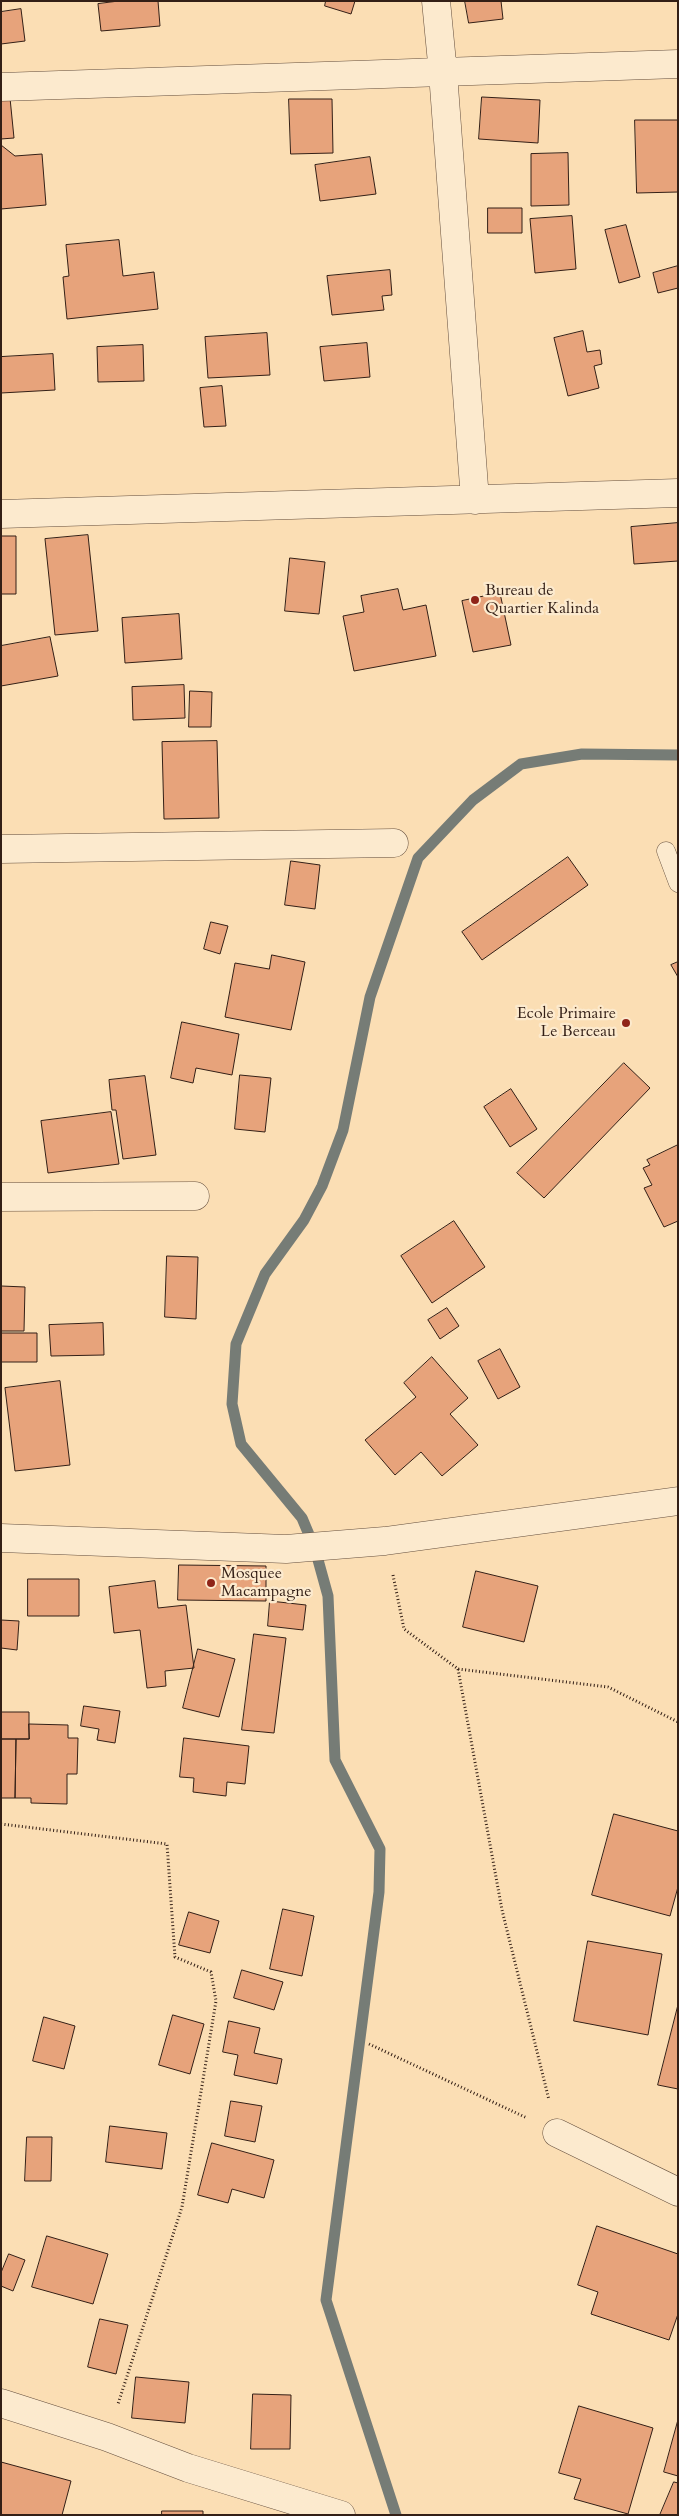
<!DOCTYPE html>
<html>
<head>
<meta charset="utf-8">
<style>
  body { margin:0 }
  #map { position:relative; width:679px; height:2516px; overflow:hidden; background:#fbdeb4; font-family:Cardo,serif }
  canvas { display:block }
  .frame { position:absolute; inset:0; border:2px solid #331f16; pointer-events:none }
</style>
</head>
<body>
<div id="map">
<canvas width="679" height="2516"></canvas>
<div class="frame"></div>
</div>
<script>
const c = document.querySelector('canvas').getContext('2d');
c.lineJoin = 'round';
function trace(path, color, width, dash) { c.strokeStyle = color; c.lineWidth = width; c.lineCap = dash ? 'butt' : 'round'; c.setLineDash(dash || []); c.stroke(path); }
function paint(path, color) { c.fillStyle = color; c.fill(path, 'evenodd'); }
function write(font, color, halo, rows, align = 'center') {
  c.font = font + ' Cardo,serif'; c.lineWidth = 4.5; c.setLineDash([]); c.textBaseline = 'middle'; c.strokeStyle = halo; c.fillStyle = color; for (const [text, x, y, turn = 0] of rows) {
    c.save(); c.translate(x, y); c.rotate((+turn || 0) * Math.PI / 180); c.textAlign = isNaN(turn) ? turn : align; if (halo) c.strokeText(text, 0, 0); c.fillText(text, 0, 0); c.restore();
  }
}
trace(new Path2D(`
  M396,2515L326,2300L379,1892L380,1849L335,1760L328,1596L315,1549L302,1518L241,1444L232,1404L236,1344L265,1274L304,1220L322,1186L343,1130L370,997L418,858L473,800L521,764L582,754L678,755`), '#767c76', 11);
const building = new Path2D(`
  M119,1H158L160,26L101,31L98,4Z
  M326,1H355L351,14L325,6Z
  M465,1H501L503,19L469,23Z
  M21,9L25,41L1,44V12Z
  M482,97L540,100L538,143L479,139Z
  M1,98H10L14,138L1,139Z
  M289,99H332L333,153L291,154Z
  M635,120H678V192L637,193Z
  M1,145L15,156L42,154L46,205L1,209Z
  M568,153L569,205L531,206V154Z
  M370,157L376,194L320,201L315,165Z
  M488,208H522V233H488Z
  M572,216L576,269L535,273L530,219Z
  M626,225L640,277L619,283L605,230Z
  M119,240L123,276L154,272L158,309L67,319L63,277L69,276L66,245Z
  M678,266V288L658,293L653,273Z
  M390,270L392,295L382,296L384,310L332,315L327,276Z
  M583,331L587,352L600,350L602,364L594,366L599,388L568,396L554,338Z
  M267,333L270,375L208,378L205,337Z
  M367,343L370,377L324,381L320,347Z
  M143,345L144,381L98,382L97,347Z
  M53,354L55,390L1,393V357Z
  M222,386L226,426L204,427L200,388Z
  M678,523V561L634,564L631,527Z
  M88,535L98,631L55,635L45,539Z
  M1,536H16V594H1Z
  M290,558L325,562L319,614L285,611Z
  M398,589L403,610L426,605L436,656L354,671L343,616L364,612L361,596Z
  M500,593L511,645L473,652L462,601Z
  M179,614L182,659L125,663L122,618Z
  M50,637L58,676L1,686V646Z
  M184,685L185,718L133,720L132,687Z
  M190,691L212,692L211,727H189Z
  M217,741L219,818L164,819L162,742Z
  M568,857L588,885L482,960L462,932Z
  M291,861L320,865L315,909L285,905Z
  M211,922L228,926L220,954L204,949Z
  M272,955L305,962L291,1030L225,1017L235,963L269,969Z
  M678,962V977L671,965Z
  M182,1022L239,1034L232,1075L196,1068L193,1083L171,1078Z
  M624,1063L650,1088L544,1198L517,1173Z
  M240,1075L271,1078L265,1132L235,1129Z
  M145,1076L156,1155L123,1159L116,1110H112L109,1080Z
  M511,1089L537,1129L510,1147L484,1107Z
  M111,1112L119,1164L48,1173L41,1121Z
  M678,1145V1221L664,1227L644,1188L652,1185L643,1168L650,1165L647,1160Z
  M454,1221L485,1267L432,1303L401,1256Z
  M167,1256L198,1257L196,1319L165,1317Z
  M1,1286L25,1287L24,1331H1Z
  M447,1308L459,1326L440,1339L428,1320Z
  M103,1323L104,1355L51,1356L49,1325Z
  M1,1333H37V1362H1Z
  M500,1349L520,1387L498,1399L478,1361Z
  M432,1357L468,1398L450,1414L478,1445L442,1476L421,1452L395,1475L365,1440L416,1397L404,1383Z
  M60,1381L70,1465L15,1471L5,1388Z
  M179,1565L266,1566V1601L178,1600Z
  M476,1571L538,1586L524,1642L463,1627Z
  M28,1579H79V1616H28Z
  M155,1581L158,1608L186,1605L194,1668L165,1671L166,1686L147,1688L140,1630L114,1633L109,1587Z
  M270,1601L306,1605L303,1630L268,1626Z
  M1,1620L19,1621L17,1650L1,1648Z
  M254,1634L286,1638L274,1733L242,1730Z
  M198,1649L235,1659L219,1717L183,1708Z
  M84,1706L120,1711L115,1743L97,1740L99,1729L81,1726Z
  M1,1712H29V1739H1Z
  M29,1724L68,1725V1738H78L77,1774H67V1804L31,1803V1798H15L16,1739H29Z
  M184,1738L249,1746L245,1784L227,1782L226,1796L193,1792L194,1778L180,1777Z
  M1,1739H16L15,1798H1Z
  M614,1814L678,1831V1887L670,1916L592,1895Z
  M283,1909L314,1916L302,1976L270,1969Z
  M189,1912L219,1921L210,1953L179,1945Z
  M588,1941L662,1954L648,2035L574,2021Z
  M242,1970L283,1982L274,2010L234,1998Z
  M678,2005V2089L658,2085Z
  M173,2015L204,2024L190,2074L159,2065Z
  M44,2017L75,2026L64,2069L33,2061Z
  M229,2021L260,2028L254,2053L282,2059L277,2084L234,2075L238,2055L223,2052Z
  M231,2101L262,2106L255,2142L225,2136Z
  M110,2126L167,2133L162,2169L106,2162Z
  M27,2137H52L51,2181H25Z
  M212,2143L274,2160L264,2198L232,2189L228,2203L198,2195Z
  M597,2226L678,2254V2314L669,2340L591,2314L598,2292L578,2285Z
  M47,2236L108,2254L93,2304L32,2287Z
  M9,2254L25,2260L13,2291L1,2286V2273Z
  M100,2319L128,2325L116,2374L88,2367Z
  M136,2377L189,2382L185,2423L132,2418Z
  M253,2394L291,2395L290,2449H251Z
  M579,2406L653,2428L628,2514L574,2499L581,2479L559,2473Z
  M678,2420V2476L664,2472Z
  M1,2462L71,2481L62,2515H1Z
  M674,2482L678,2483V2515H660Z
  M162,2511H203V2515H162Z`);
paint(building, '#e7a37b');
trace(building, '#331f16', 1);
const lane = new Path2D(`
  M666,851L678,883`);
const street = new Path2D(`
  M436,1L443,73L475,500
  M1,87L678,64
  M1,514L678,493
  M1,849L394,843
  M1,1197L195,1196
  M1,1538L286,1549L385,1541L678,1501
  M557,2133L678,2192
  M1,2403L107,2437L188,2468L341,2515`);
trace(lane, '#654f3e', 19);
trace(street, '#654f3e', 29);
trace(new Path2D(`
  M393,1575L404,1629L458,1669L608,1687L678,1722
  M458,1669L502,1910L549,2100
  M1,1824L167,1844L175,1957L211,1972L216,2001L182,2207L118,2404
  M369,2044L527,2118`), '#331f16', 3, [1, 2.5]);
trace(lane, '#fceace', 18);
trace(street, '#fceace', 28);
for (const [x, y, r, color] of [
  [475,600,5,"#8f2418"],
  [626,1023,5,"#8f2418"],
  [211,1583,5,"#8f2418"]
]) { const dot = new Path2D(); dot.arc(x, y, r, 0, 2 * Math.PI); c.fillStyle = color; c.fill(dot); trace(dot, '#fceace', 2); }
write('16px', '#331f16', '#fceace', [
  ["Bureau de",485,591],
  ["Quartier Kalinda",485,609],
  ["Ecole Primaire",616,1014,"right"],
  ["Le Berceau",616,1032,"right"],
  ["Mosquee",221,1574],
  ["Macampagne",221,1592]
], 'left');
</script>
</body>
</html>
